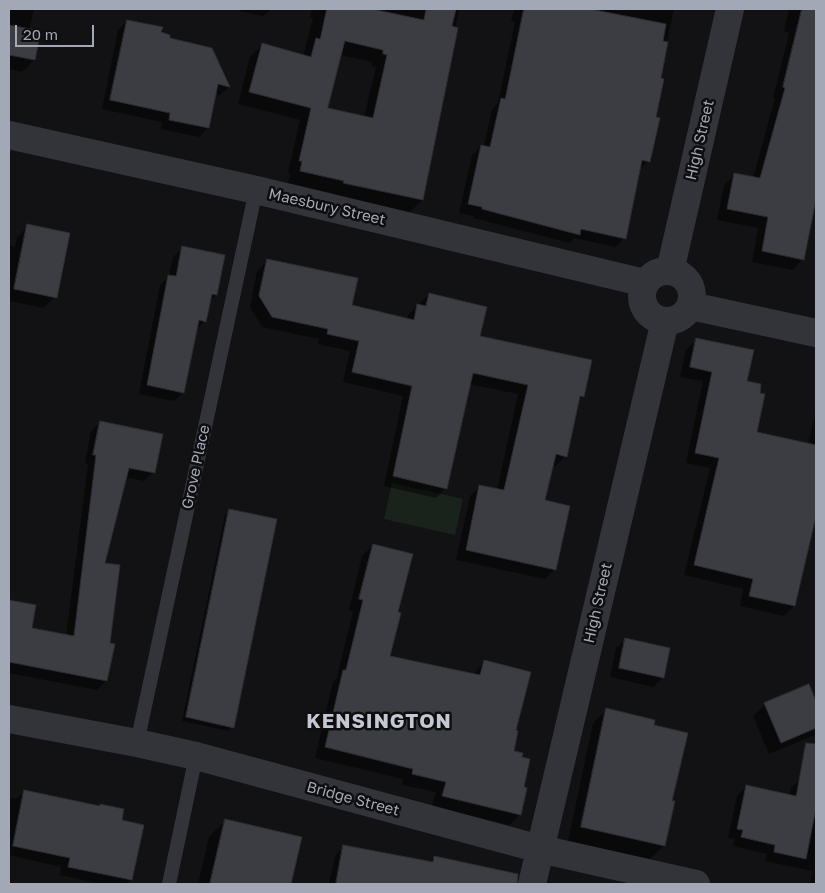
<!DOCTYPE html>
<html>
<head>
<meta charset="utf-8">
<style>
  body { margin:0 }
  #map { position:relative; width:825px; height:893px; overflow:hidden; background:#121214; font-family:"Golos Text",sans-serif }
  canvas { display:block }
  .frame { position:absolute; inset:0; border:10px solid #a3a8b6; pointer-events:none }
  .scale { position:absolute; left:15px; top:25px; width:79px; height:22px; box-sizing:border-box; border:2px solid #a3a8b6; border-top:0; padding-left:6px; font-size:15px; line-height:18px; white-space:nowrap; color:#a3a8b6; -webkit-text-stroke:4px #0e0d0f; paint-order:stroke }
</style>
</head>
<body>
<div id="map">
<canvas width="825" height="893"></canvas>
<div class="frame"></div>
<div class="scale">20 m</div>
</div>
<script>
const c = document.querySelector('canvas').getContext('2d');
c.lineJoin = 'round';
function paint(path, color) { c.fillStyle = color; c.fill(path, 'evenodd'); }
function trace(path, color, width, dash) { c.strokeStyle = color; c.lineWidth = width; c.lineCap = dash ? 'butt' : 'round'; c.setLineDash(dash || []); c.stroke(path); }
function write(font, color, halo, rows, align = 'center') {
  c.font = font + ' "Golos Text",sans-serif'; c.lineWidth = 5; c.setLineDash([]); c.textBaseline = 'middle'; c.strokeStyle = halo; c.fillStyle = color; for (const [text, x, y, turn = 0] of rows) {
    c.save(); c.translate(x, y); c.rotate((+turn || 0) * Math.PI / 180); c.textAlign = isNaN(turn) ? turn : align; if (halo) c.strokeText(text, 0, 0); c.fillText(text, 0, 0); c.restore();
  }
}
paint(new Path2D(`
  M392,483L463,499L455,535L384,519Z`), '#1a231b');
paint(new Path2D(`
  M9,9H34L29,30L39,32L34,60L22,72L9,69Z
  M240,9H271L263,16L239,11Z
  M312,9H459L422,200L410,212L332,195V193L288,183L290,173H288L300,120L238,104L250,57L262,45L303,56L313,18L310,17ZM340,55L372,62L371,66L376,67L364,117L326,109Z
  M514,9H674L659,79L648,161L639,170L624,238L615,247L574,238L570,243L473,218L474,216L459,213L472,155L481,146H484L492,109L498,103L515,22L511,21Z
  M789,9H816V193L803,259L792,270L752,262L758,228L717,220L724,185L735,174L753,178L775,98H773L789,33L784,31Z
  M127,21L160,33L229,87L220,95L215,94L208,128L199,137L161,129L162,122L102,109L118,30Z
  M28,226L55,297L44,308L9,301V245L15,247L17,237Z
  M182,248L216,295L209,302L205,321L196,330L183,392L174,401L139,394L160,285L169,276L173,257Z
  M267,261L351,306L407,320L408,315L429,294L479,337L583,396L578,401L565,456L556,466L552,465L544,501L555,569L545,579L456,560L470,496L480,486L497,490L518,394L469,384L446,488L436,498L384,486L403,396L343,382L350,351L318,344L319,339L262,327L250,307L257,271Z
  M696,340L746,382L756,433L808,445L816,410V508L794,606L784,616L740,606L743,589L684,575L710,468L686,463L703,381L680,377L686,350Z
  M100,422L154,472L144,481L125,477L103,564L109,644L106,681L97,690L9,673V601L35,606L30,629L66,636L88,464L85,463L91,431Z
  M230,511L232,727L228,731L182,721L225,515Z
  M373,545L397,613L389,657L473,675L485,661L515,731L512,752L523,788L526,789L520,815L509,825L432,806L436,792L402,785L403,779L315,758L333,682L337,678L353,611L349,610L362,556Z
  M626,639L669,649L663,678L653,687L610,677L616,648Z
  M808,686L812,695L816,694V739L815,735L769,754L753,716L765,705Z
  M606,710L653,726L671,802L664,846L650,859L568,841L593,723Z
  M800,779L816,782V884H810L812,871L765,861L767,854L733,846L735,839L728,838L737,796L746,787L789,796L791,788Z
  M25,791L98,807L101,805L131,880L126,884H101L60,875L61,867L9,855V798L16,799Z
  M226,820L301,838L290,884H198L209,837Z
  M344,846L429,862L435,857L489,869L486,884H329L335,856Z`), '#0007');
const building = new Path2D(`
  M327,9H372L424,20L426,9H456L452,26L458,28L423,200L343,183L344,181L300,171L302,161H299L311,108L249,92L262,43L311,57L316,38L320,39ZM345,41L383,50V54L387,55L373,118L328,108Z
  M524,9H590L666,24L663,41L668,42L661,78L664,79L656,117L660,118L650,162L642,160L626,239L581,229L580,235L482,209V207L468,204L481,145L490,147L501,98L505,99Z
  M802,9H816V199L804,260L762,251L768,217L727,209L734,173L760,178L785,88L783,87Z
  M127,20L163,27L161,32L170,35V38L212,48L230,87L218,84L209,128L169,120L170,113L110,100Z
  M9,25L41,31L35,60L9,55Z
  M27,224L70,233L57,298L14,289Z
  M182,246L225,255L217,295L212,294L206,322L199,320L184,393L147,385L168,275L176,276Z
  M267,259L358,278L352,305L414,320L417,304L426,306L429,293L487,307L480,336L592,360L584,397L580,396L567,457L556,454L545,500L570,506L556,570L466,550L479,485L504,490L528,385L473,373L447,489L393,476L412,386L352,372L359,341L327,334L328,329L272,317L259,296Z
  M696,338L754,350L747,381L761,384L760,393L765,394L757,432L816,445V516L795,606L749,596L753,579L694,565L719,458L695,453L712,372L690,367Z
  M100,421L163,434L155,473L129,468L105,563L120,565L110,643L115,644L107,681L9,662V600L36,605L32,628L74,636L96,455H93Z
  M229,509L277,519L234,728L186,717Z
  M373,544L413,554L398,612L401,613L390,656L480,675L484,660L531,672L516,730L518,731L514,751L523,753L522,757L530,759L524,787L527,788L521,815L442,796L446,782L412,774L413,769L325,747L343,670H346L363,600L359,599Z
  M625,638L670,648L664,678L619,668Z
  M809,684L816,701V728L781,743L764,703Z
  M606,708L655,720L654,725L688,733L672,801H675L665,846L581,827Z
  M806,743L816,744V808L806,859L774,852L775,845L741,837L743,830L737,829L746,785L796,796Z
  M24,790L100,806V804L124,809L122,820L144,825L132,880L68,867L70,858L13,846Z
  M225,819L302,837L291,884H210Z
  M343,845L433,862L434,856L518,874L517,884H336Z`);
paint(building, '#3c3d42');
trace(building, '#2c2c31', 1);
trace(new Path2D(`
  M137,743L256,190
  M169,884L196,756`), '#33343a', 14);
trace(new Path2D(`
  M9,135L256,190L645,283
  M642 296a25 25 0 1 1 50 0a25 25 0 1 1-50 0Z
  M670,271L730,9
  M691,306L816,333
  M9,719L137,743L196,756L540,849L696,884
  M532,884L665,321`), '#33343a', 28);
write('15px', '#a3a8b6', '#0e0d0f', [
  ["High Street",700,140,-77],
  ["Maesbury Street",327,207,13],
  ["Grove Place",196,467,-78],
  ["High Street",598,603,-77],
  ["Bridge Street",353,799,15]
]);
c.letterSpacing = '1px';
write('bold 20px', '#c4c8d2', '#0e0d0f', [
  ["KENSINGTON",379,722]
]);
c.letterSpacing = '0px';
</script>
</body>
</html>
